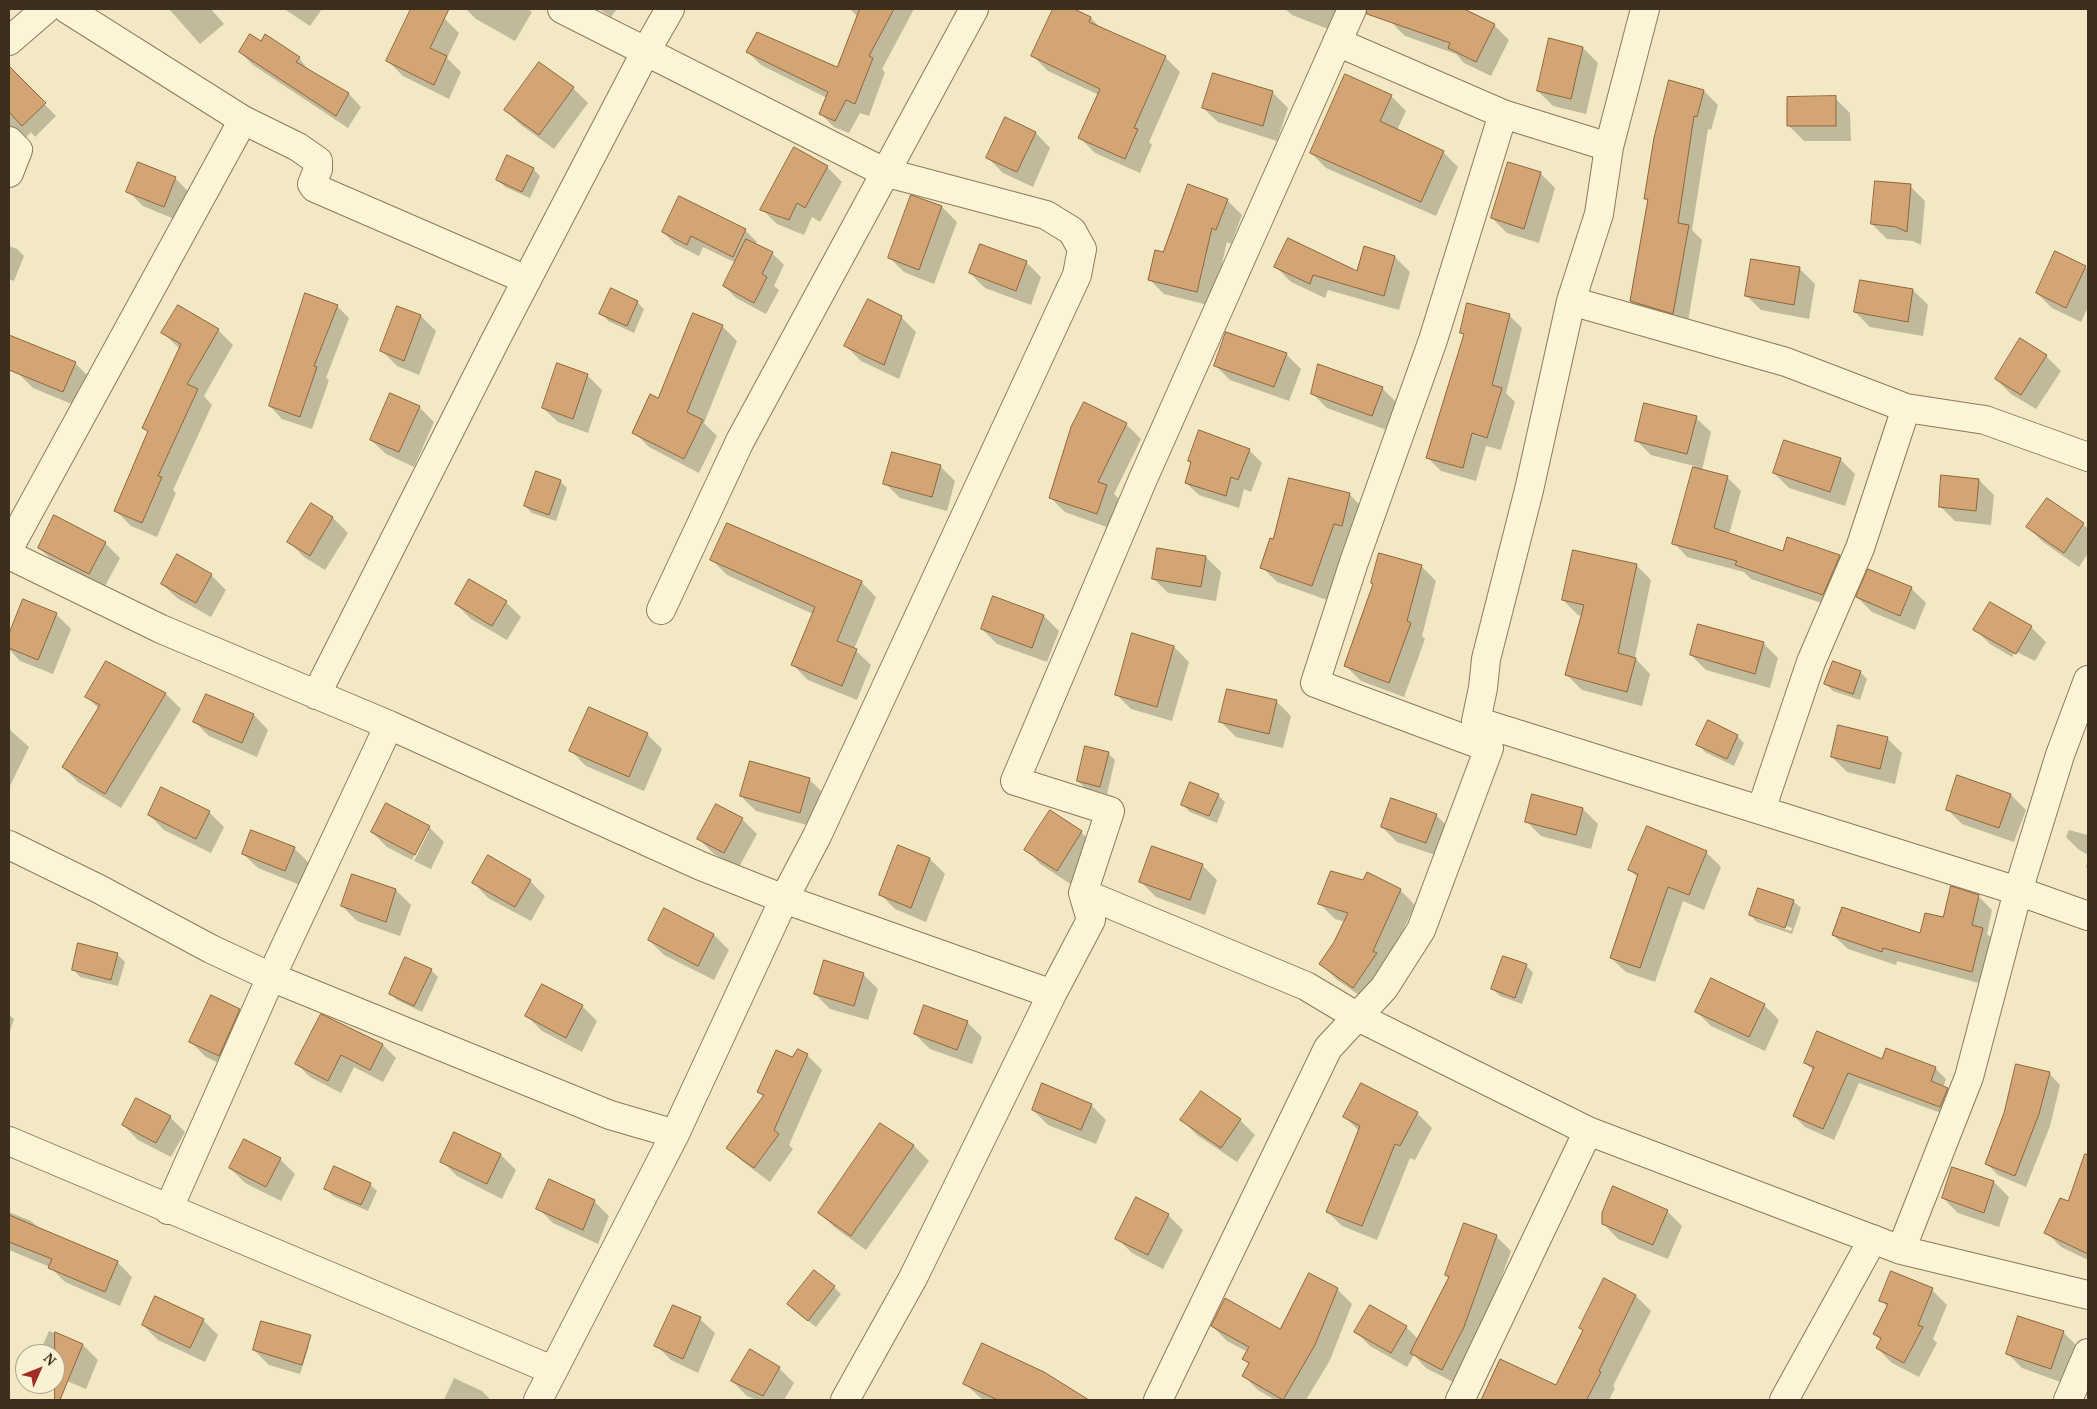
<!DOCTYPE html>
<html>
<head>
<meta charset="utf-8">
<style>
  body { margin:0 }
  #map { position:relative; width:2097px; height:1409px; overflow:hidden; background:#f2e8c3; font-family:"PT Serif",serif }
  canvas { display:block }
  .frame { position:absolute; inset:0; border:10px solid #3c2f1d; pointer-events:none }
  .north { position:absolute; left:15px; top:1344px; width:50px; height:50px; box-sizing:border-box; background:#f8f1d3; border:1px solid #ada38a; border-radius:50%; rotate:46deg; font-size:14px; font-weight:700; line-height:20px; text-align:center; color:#3c2f1d }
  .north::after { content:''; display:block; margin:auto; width:18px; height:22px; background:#a22d23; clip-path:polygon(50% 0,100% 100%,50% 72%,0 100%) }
</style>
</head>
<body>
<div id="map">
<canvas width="2097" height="1409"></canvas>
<div class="frame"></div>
<div class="north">N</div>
</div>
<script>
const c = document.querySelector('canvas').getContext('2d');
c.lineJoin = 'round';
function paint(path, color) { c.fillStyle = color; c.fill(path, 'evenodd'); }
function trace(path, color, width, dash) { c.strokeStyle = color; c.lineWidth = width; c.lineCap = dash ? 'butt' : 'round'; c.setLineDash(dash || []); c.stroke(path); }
paint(new Path2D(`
  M169,9H211L224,24L200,44Z
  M284,9H322L310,26Z
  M412,9H425L444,18L459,33L447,58L461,72L449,99L403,76L388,61Z
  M466,9H528L532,12L515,41L476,19Z
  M599,9H617L611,17Z
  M850,9H914L882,69L885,72L869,116L860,113L849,133L834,127L821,114L827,98L761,65L748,52L838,69L858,17Z
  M1054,9H1072L1091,18L1102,29L1165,57L1180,72L1149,142L1152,145L1140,173L1095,153L1080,138L1099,95L1048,71L1033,56Z
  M1285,9H1351L1341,34L1292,15Z
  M1394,9H1446L1494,25L1509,40L1491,76L1464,63L1456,54L1405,36L1390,21Z
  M261,42L299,58L310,72L349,94L361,107L348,128L253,65L240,52Z
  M1583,48L1598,63L1586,114L1553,106L1538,91Z
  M1214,74L1273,93L1288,108L1277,141L1218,122L1203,108Z
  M16,75L56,116L35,137L31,132L9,157V82Z
  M1670,81L1704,91L1718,105L1711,130L1708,129L1692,230L1702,240L1687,327L1645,315L1631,301L1649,201L1645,198Z
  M573,88L588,103L554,149L521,125L506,110Z
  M1391,96L1406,111L1397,130L1443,152L1458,167L1436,216L1326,168L1311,153Z
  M1835,98L1850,113L1851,141H1804L1789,126Z
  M1006,119L1036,133L1050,148L1033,187L1003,173L988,158Z
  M827,167L842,182L820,222L812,217L804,235L777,224L762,209Z
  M533,169L540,176L530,198L505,187L498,180Z
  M1540,173L1555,188L1539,243L1507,233L1492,218Z
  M175,178L190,193L179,221L143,206L128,191Z
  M1910,186L1925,201L1921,245L1913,241L1887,239L1872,224Z
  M912,197L942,207L957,222L934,284L904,272L889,257Z
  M1227,200L1242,215L1231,244L1227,242L1212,306L1164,294L1149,279L1164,254Z
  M745,230L757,242L755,245L772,253L784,265L774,286L779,290L766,314L736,298L724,286L736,263L703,247L699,256L675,244L663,232Z
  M9,246L17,249L24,256L14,281L9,279Z
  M1365,248L1395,257L1410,272L1399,310L1328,290L1325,298L1291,282L1276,267L1358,273Z
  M1026,262L1041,277L1031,305L985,288L970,273Z
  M2085,267L2088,270V307L2081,322L2052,308L2037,293Z
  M1800,269L1815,284L1809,319L1761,310L1746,295Z
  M1861,281L1913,290L1928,305L1923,336L1870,327L1855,312Z
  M637,302L644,309L634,333L608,321L601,313Z
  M337,306L349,318L326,378L329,380L312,429L282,419L270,406Z
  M398,308L421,316L436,331L419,375L397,366L382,351Z
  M1509,315L1522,328L1506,393L1515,402L1501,450L1486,446L1476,481L1441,471L1428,458L1464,335L1462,332Z
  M901,317L916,332L899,379L861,361L846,346Z
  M722,326L737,341L704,423L717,436L699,473L649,447L634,432Z
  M218,330L233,345L204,396L212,405L173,490L176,493L157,537L131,526L116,511L149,433L143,428L180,349L162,332Z
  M9,336L75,363L90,378L79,407L33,388L18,373V371L9,368Z
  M1286,354L1301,369L1289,401L1230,380L1215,365Z
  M2046,356L2061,371L2036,409L2011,394L1996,379Z
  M587,375L602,390L588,433L558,422L543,408Z
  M1382,388L1397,403L1387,430L1327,408L1312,393Z
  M419,407L434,422L414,467L386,454L371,440Z
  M1696,418L1711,432L1702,470L1727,477L1741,491L1729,534L1783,553L1839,556L1853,570L1836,608L1751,579L1744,572L1687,557L1674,543L1694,466L1651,455L1636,440Z
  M1126,424L1141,439L1114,494L1121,501L1112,529L1065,512L1050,497Z
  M1249,450L1262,463L1251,492L1244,489L1239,508L1199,495L1186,483L1192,463L1189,461Z
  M1840,459L1855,474L1845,506L1789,488L1774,473Z
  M940,466L955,481L947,511L900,498L885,483Z
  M1290,479L1350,495L1365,510L1327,600L1277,582L1262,567L1274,541Z
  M1979,480L1994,495L1991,525L1955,521L1940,506Z
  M560,481L567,488L556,521L532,513L525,506Z
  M311,505L333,518L348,533L325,570L304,557L289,542Z
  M2083,524L2088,529V553L2079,567L2043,542L2028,527Z
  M105,543L120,558L104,588L54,562L39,548Z
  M1158,549L1206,557L1221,572L1216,601L1168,593L1153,578Z
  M712,560L861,582L876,597L854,649L871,665L857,700L808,680L793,665L813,614L727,575Z
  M1636,565L1651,580L1635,658L1650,674L1642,706L1582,690L1567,675L1583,616L1578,615L1563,600Z
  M1421,566L1436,581L1422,636L1425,639L1404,697L1361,681L1346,666Z
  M211,575L226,590L211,617L177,598L162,584Z
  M1911,588L1926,603L1915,630L1872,612L1857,597Z
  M994,597L1044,616L1059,631L1047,662L997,644L982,629Z
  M24,601L56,614L71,629L53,674L20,661L9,649V637Z
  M506,602L521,617L507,640L471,619L456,604Z
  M2031,627L2046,642L2035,661L2015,651L2012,657L1990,644L1975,629Z
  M1763,643L1778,658L1770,688L1706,670L1691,655Z
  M1174,647L1189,662L1172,721L1131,709L1116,694Z
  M106,662L166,694L181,709L121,808L78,782L63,767L99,709L87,697Z
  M1860,672L1867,679L1860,700L1833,691L1826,684Z
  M1276,701L1291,716L1283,748L1236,737L1221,722Z
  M254,715L268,730L257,757L209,736L194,721Z
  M9,729L29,747L9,788Z
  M647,734L662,749L644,791L586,766L571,751Z
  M1737,736L1744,743L1734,766L1705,752L1698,744Z
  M1887,738L1902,753L1895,784L1847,772L1832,757Z
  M1108,753L1115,760L1107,794L1085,788L1078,781Z
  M809,779L824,794L814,827L756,811L741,796Z
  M1218,795L1225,802L1217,823L1190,812L1183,805Z
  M2011,795L2026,810L2014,842L1962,824L1947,809Z
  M1583,809L1598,824L1591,849L1541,836L1526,821Z
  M209,812L224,827L211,853L164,830L149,815Z
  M1050,812L1081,832L1096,847L1072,885L1040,864L1026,849Z
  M1436,815L1451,830L1441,857L1397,842L1382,827Z
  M742,819L757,834L739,867L714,854L699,839Z
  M429,827L444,842L431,869L414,861L429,831H426L412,860L387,847L372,832Z
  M2069,830L2088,835V855L2078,849L2066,837Z
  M899,847L930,859L945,874L926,922L895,909L880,894Z
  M294,848L309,863L300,885L258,868L243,854Z
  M1706,852L1721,867L1704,910L1683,901L1655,982L1626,972L1611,958L1638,878L1630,870Z
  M2088,858V870L2086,867Z
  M1202,865L1217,880L1205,915L1156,897L1141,882Z
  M530,881L545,896L531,921L488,898L474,883Z
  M396,890L411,905L400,936L357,921L342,906Z
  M1400,890L1415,905L1369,1002L1336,979L1321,964L1336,942L1345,922L1335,919L1320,904Z
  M1978,896L1992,910L1987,934L1997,943L1986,985L1897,961L1896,965L1848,949L1833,935H1921Z
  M1793,901L1801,908L1792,934L1757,922L1750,915ZM1757,917L1792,928L1791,931L1757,919Z
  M665,910L714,935L729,950L714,980L664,955L649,940Z
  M117,954L125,962L118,986L80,977L73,969Z
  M1526,965L1533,973L1522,1004L1500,996L1493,989Z
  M431,970L438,977L422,1012L397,1000L390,993Z
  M863,974L878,989L868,1020L830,1009L815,994Z
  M1764,1005L1779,1020L1765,1051L1711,1026L1696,1011Z
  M582,1006L597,1021L582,1052L542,1031L527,1016Z
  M239,1010L254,1025L234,1070L206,1057L191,1042Z
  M9,1015L14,1019L9,1034Z
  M322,1016L383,1045L396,1058L383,1082L354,1067L341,1093L310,1077L297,1064Z
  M967,1022L982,1037L972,1064L930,1049L915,1034Z
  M807,1055L822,1070L789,1145L793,1149L770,1182L743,1162L728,1148L764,1097L759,1092L793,1058Z
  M1882,1061L1935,1068L1946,1079L1943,1087L1958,1100L1952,1117L1859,1083L1834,1140L1805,1127L1794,1116L1814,1071L1805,1063Z
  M2049,1073L2060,1085L2050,1126L2026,1187L1998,1175L1986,1163Z
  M1202,1093L1240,1120L1255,1135L1237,1162L1197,1135L1182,1120Z
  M1091,1105L1106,1120L1096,1144L1048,1125L1033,1110Z
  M1417,1113L1432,1128L1415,1160L1410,1158L1377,1240L1342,1226L1327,1211L1359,1131L1345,1117Z
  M170,1117L185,1132L171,1157L138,1140L123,1125Z
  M881,1125L914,1146L929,1161L866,1250L834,1227L819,1212Z
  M455,1133L501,1155L516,1170L502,1199L457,1176L442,1161Z
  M245,1141L280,1159L295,1174L281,1201L245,1183L230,1168Z
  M2088,1149V1260L2061,1247L2046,1232L2069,1203Z
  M1953,1168L1994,1182L2009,1197L1999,1227L1958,1213L1943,1198Z
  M370,1184L377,1191L368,1211L333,1196L326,1188Z
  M594,1201L609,1216L598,1244L553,1223L538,1208Z
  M1667,1211L1682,1226L1668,1259L1618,1239L1603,1223Z
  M9,1212L31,1221L40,1229L117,1262L132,1277L120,1306L65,1282L50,1267L9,1250Z
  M1168,1215L1183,1230L1163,1269L1132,1253L1117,1238Z
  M1496,1236L1511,1251L1478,1343L1457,1384L1426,1368L1414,1355L1407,1367L1370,1346L1355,1331L1406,1327L1418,1339L1449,1278L1446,1275Z
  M1604,1280L1636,1296L1651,1311L1613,1386L1615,1388L1609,1400H1556L1552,1396L1584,1331L1580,1328Z
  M834,1287L841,1294L816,1327L796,1311Z
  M1337,1289L1352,1304L1330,1360L1306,1400H1275L1258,1390L1243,1375L1250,1365L1244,1359L1248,1352L1227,1341L1212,1326L1281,1330Z
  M1932,1290L1947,1305L1933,1339L1937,1343L1919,1377L1892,1363L1877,1348L1881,1340L1875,1334L1888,1308L1881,1300Z
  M700,1319L715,1333L698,1373L671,1360L656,1345Z
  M203,1320L218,1335L205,1362L158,1340L143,1325Z
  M49,1331L83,1345L98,1360L86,1389L55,1376V1354H39Z
  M294,1332L309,1346L300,1374L269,1365L254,1350Z
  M2063,1332L2078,1347L2066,1384L2022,1368L2007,1353Z
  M750,1351L779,1368L794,1383L784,1400H757L747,1396L732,1381Z
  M454,1378L482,1391L491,1400H444Z
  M964,1383L1067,1388L1079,1400H983Z`), '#0003');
const building = new Path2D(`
  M411,9H449L430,48L447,56L434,85L386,61Z
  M860,9H894L869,56L873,58L855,104L846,100L835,121L819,114L828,92L746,52L757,32L837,67Z
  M1053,9H1074L1091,17L1089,22L1166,56L1134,128L1138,129L1125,159L1078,138L1100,89L1031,56Z
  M1367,9H1464L1495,24L1476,62L1448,48L1450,43L1367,14Z
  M250,34L261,41L265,34L300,57L296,62L349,93L336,116L239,52Z
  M1549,38L1583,47L1571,99L1537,91Z
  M539,62L574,87L539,135L504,110Z
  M9,66L46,103L22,126L9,112Z
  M1213,73L1273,91L1263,126L1202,108Z
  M1345,74L1392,95L1380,121L1444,151L1421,202L1310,153Z
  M1669,80L1704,90L1697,117L1694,116L1678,223L1689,225L1673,314L1630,301L1648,199H1644L1654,138Z
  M1836,96V126H1787V97Z
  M1005,117L1036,132L1017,172L986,158Z
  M794,147L828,166L805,208L797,203L789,220L760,210Z
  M507,155L534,168L522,192L496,180Z
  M138,162L176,177L164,207L126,192Z
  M1508,162L1541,172L1524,229L1491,218Z
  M1875,181L1911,184L1907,232L1896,227L1871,224Z
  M1188,184L1228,199L1216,230L1212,228L1197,292L1148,280L1155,250L1163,252Z
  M911,195L942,206L919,270L888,258Z
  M679,196L746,229L733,257L691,236L687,245L662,232Z
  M1288,238L1357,271L1364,246L1395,256L1384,296L1313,275L1310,284L1274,267Z
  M746,239L773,252L762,274L767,277L754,303L723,286Z
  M980,244L1027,261L1016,291L969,273Z
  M2055,251L2086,266L2066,308L2036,293Z
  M1751,259L1800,267L1794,305L1745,296Z
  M1860,280L1913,289L1908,322L1854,312Z
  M611,288L638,301L627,326L599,314Z
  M305,293L338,305L314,366L317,367L300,417L269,406Z
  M868,299L902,316L884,365L844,346Z
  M1467,303L1510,314L1492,385L1502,388L1487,438L1472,433L1463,468L1426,458L1464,334L1460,333Z
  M178,305L219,329L187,384L198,389L158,476L162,477L142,523L114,511L148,431L142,428L181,344L161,333Z
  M397,306L421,315L404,361L380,351Z
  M693,313L723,325L687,412L703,420L684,459L632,433L650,394L658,398Z
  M1226,332L1287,353L1274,387L1214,366Z
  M9,335L76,362L63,392L9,370Z
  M2020,338L2047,355L2021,395L1995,379Z
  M557,363L588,374L573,419L542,408Z
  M1318,364L1383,387L1372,416L1311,394Z
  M390,393L420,406L399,452L370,440Z
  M1084,402L1127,423L1098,482L1107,485L1097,514L1049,498L1071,427Z
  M1644,403L1697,416L1687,454L1635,441Z
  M1199,430L1250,449L1238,480L1231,477L1226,496L1185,483L1191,462L1188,461Z
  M1784,440L1841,458L1830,492L1773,473Z
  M892,452L941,465L932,497L883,484Z
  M1693,467L1728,476L1714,528L1783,551L1787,537L1840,555L1823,595L1735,565L1737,561L1672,544Z
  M536,471L561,480L549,515L524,506Z
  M1941,475L1979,479L1976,511L1939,507Z
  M1289,478L1350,493L1342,526L1334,524L1312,586L1260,568L1270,538L1273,539Z
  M2047,498L2084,523L2064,553L2026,527Z
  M311,503L333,517L310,556L287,542Z
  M54,515L106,542L89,574L38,548Z
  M727,523L862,581L837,641L857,649L842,686L791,665L815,607L710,560Z
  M1157,548L1206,556L1201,587L1152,579Z
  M1573,550L1637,564L1618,653L1636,658L1627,692L1565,675L1584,605L1562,600Z
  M1379,553L1422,565L1407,621L1411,623L1389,683L1344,666L1373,584L1371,583Z
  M177,554L212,574L196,603L161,584Z
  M1868,569L1912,587L1900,616L1856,597Z
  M469,579L507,601L492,626L455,604Z
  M993,596L1044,615L1032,648L981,629Z
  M23,599L57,613L38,660L9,648V634Z
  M1990,602L2032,626L2016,654L1973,630Z
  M1698,624L1764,642L1755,674L1690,655Z
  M1132,633L1174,646L1157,707L1115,695Z
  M106,661L166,693L105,794L62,767L100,705L85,697Z
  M1833,661L1861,671L1853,694L1824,684Z
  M1227,689L1277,700L1269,734L1219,722Z
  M206,694L254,714L242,743L193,722Z
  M589,707L648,733L629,777L569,751Z
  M1708,720L1738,735L1727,759L1696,745Z
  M1838,725L1888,737L1880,769L1831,757Z
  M1085,746L1109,752L1100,787L1077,781Z
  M750,761L810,778L800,813L740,796Z
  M1957,775L2011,794L1999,828L1946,810Z
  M1190,782L1219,794L1209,816L1181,805Z
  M161,787L210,811L196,839L148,815Z
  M1532,794L1583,808L1576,835L1525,822Z
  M1391,798L1437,814L1426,843L1381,827Z
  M386,803L430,826L415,855L371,832Z
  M716,804L743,818L724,853L697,839Z
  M1050,810L1082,831L1057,871L1024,850Z
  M1647,826L1707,851L1689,895L1668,887L1640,968L1610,958L1638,874L1628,870Z
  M251,830L295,847L285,871L242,854Z
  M898,845L930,858L911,908L879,895Z
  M1152,846L1203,864L1190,900L1139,882Z
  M488,855L531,880L515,907L472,883Z
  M1331,871L1363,880L1367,872L1401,889L1373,951L1377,953L1353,988L1319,964L1334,942L1348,913L1318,904Z
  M352,874L396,889L386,922L341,906Z
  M1951,886L1979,895L1972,925L1983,928L1972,972L1883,948L1882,952L1832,935L1842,907L1920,933L1925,913L1943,917Z
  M1758,888L1794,900L1785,928L1749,915Z
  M664,908L714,934L698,966L648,940Z
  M78,943L118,953L111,980L72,970Z
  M1503,956L1527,964L1515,998L1491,989Z
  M405,957L432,969L414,1006L389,994Z
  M824,960L864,973L854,1006L814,994Z
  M1711,978L1765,1004L1749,1037L1695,1012Z
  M542,984L583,1005L566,1038L525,1016Z
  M211,995L240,1009L219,1056L189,1042Z
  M924,1005L968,1021L957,1050L914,1034Z
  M321,1014L383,1044L370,1070L341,1055L328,1081L295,1064Z
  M1817,1031L1882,1059L1886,1048L1936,1067L1931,1081L1948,1088L1940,1107L1848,1073L1823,1129L1793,1116L1814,1067L1804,1063Z
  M798,1049L808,1054L774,1130L779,1134L754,1168L726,1148L764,1095L757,1092L776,1050L792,1057Z
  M2016,1064L2050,1072L2039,1114L2015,1176L1985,1164L2004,1113Z
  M1042,1083L1092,1104L1081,1130L1032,1110Z
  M1361,1083L1418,1112L1400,1146L1395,1144L1362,1226L1326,1212L1360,1126L1343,1117Z
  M1201,1091L1241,1119L1221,1148L1180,1120Z
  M136,1098L171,1116L156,1143L122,1125Z
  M880,1123L914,1145L851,1236L818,1213Z
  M454,1132L501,1154L487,1184L440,1162Z
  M244,1139L281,1158L266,1187L229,1168Z
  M2085,1154L2088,1155V1254L2044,1233L2060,1198L2068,1201Z
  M334,1166L371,1183L361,1205L324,1189Z
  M1952,1167L1994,1181L1984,1213L1942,1198Z
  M549,1179L595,1200L583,1230L536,1209Z
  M1613,1186L1668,1210L1653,1245L1602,1224V1213Z
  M1136,1197L1169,1214L1148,1255L1115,1239Z
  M9,1215L118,1261L105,1292L48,1268L52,1259L9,1242Z
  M1464,1223L1497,1235L1464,1327L1442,1370L1410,1353L1449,1277L1445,1275Z
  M814,1270L835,1286L808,1321L787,1304Z
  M1891,1271L1933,1288L1918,1325L1923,1327L1904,1363L1876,1348L1881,1338L1873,1334L1888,1304L1879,1301Z
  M1309,1273L1338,1288L1315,1345L1283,1400L1242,1376L1249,1363L1242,1359L1249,1347L1211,1326L1225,1298L1280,1329Z
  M1604,1278L1636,1295L1599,1371L1601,1372L1587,1399L1589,1400H1481L1500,1359L1556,1385L1583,1330L1579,1328Z
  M155,1296L204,1319L190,1348L142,1325Z
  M673,1305L701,1317L683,1359L654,1346Z
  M1370,1305L1407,1326L1391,1353L1354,1332Z
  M2018,1316L2064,1331L2051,1369L2006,1354Z
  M261,1321L311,1335L302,1365L253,1350Z
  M55,1332L83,1344L60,1400H55Z
  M982,1343L1044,1372L1089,1400H998L963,1384Z
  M750,1349L780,1367L763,1396L731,1381Z`);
paint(building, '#d3a575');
trace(building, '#8f643b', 1);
const minor = new Path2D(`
  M67,9L243,120L298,147L318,161V169L312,184L315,188L527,280
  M9,41L46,9
  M1337,42L1503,114L1609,147
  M9,141L18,150L9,173
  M1571,301L1786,362L1906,408L1985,420L2088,457
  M9,548L243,120
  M9,555L161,629L389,725L701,866L784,899L1052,994
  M661,610L740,441L974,9
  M316,695L496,339L646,51L670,9
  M1476,721L2018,891L2088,916
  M1489,748L1315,683L1354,562L1433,340L1503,114
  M1761,810L1811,662L1860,548L1906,408
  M9,845L99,889L211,949L271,977L610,1115L675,1134
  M1083,893L1306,986L1358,1017L1588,1131L1901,1250L2088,1295
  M9,1141L552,1370
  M168,1210L271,977L389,725
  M1901,1250L1969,1077L2018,891L2060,755L2088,680
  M538,1400L675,1134L784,899L817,836L1077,275L1082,249L1072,231L1046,215L884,172L562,9
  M845,1400L913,1278L1052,994L1091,920L1083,893L1110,811L1015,781L1143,479L1352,9
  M1158,1400L1328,1048L1384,988L1421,930L1489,748L1476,721L1483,688L1486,659L1529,490L1571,301L1599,214L1609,147L1645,9
  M1460,1400L1588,1131
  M1784,1400L1873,1239
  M2068,1400L2088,1353`);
trace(minor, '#8e7958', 30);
trace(minor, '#fbf4d7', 28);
</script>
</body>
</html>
